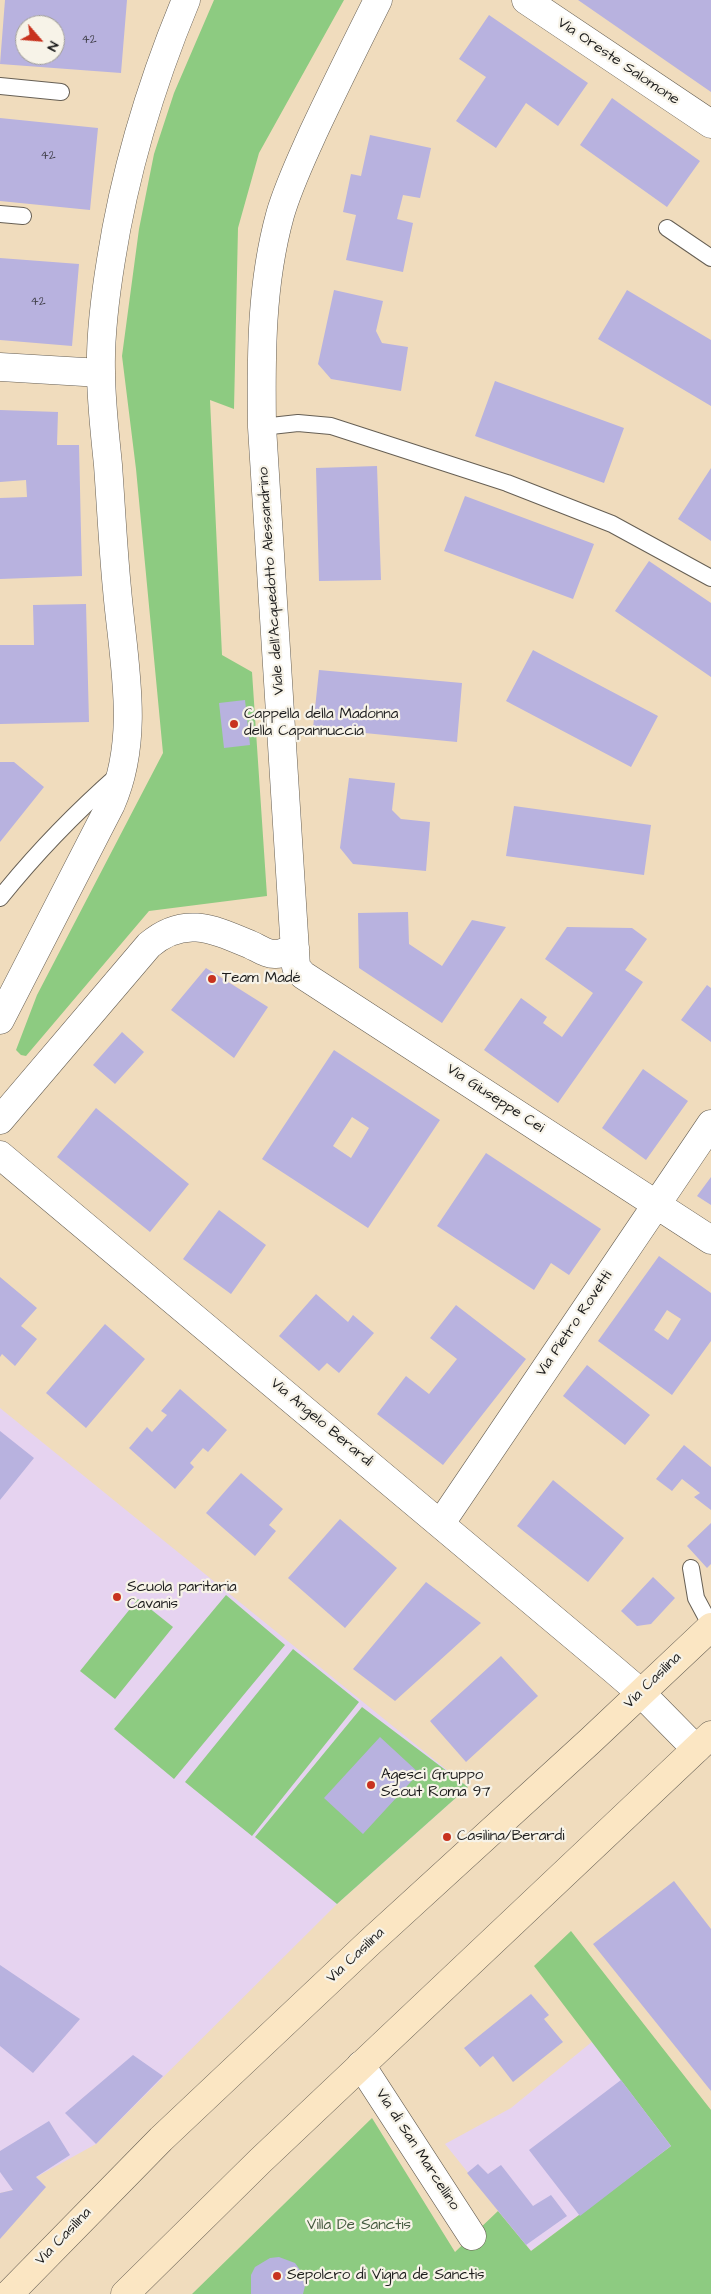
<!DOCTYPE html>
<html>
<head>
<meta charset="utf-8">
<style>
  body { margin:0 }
  #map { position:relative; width:711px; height:2294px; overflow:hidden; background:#f0dcbd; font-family:"Architects Daughter",sans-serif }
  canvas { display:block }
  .north { position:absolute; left:15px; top:15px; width:50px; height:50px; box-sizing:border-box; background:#f7f3e8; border:1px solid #9f9d96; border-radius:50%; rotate:117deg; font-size:14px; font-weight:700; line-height:20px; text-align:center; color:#1c1c1c }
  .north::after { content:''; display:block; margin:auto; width:18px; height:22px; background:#c8321e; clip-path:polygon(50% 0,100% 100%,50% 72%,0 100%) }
</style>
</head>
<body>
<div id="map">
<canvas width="711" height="2294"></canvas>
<div class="north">N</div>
</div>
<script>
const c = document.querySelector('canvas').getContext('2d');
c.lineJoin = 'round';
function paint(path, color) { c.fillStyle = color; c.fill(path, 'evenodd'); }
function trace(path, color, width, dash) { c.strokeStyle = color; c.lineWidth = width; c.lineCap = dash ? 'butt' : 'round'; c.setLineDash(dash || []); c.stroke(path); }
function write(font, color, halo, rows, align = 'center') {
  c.font = font + ' "Architects Daughter",sans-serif'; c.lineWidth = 4.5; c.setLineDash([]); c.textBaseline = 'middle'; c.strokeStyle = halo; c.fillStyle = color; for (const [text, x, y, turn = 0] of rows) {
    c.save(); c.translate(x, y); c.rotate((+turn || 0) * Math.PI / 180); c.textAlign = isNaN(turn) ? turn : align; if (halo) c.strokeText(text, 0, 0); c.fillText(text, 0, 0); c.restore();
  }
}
paint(new Path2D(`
  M0,1408L468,1787L337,1904L96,2144L13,2190L0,2193Z
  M593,2041L671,2146L531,2251L445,2144L511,2108Z`), '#e6d3f0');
paint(new Path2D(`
  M214,0H344L259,153L238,228L234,409L210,400L222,655L252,672L267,896L149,911L26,1056L21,1055L16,1050L37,995L163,753L136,469L122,356L139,229L154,154L174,93Z
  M226,1595L285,1645L174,1779L114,1729Z
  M138,1599L173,1627L115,1699L80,1671Z
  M293,1649L359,1702L252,1836L185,1782Z
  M362,1707L468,1787L337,1904L255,1837Z
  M571,1931L711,2110V2294H192L372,2118L455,2252L498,2211L531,2251L671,2146L534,1966Z`), '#8dcb81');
paint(new Path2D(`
  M5,0H127L121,73L0,64ZM25,25H55V55H25Z
  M578,0H711V92Z
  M489,15L588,83L558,126L526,103L496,148L456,121L486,77L459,59Z
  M612,98L700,161L667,207L580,145Z
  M0,118L98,128L90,210L0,201Z
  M370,135L431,148L420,198L403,195L397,219L413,223L403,272L346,260L356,215L343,212L351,174L361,176Z
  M0,258L79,264L72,346L0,340Z
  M334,290L383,301L376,331L382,343L408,347L401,391L331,379L318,364Z
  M627,290L711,340V406L598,339Z
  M495,381L624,428L604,483L475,436Z
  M0,410L58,412L57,445H79L82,576L0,579V498L27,497L26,480L0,482Z
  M377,466L381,580L319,581L316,468Z
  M711,468V541L678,519Z
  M465,496L594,544L573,599L444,551Z
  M649,561L711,603V677L615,611Z
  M86,604L89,722L0,724V645H34L33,605Z
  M533,650L658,716L631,767L506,701Z
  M319,670L462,683L457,742L313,728Z
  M245,700L250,745L224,748L219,703Z
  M0,762H14L44,787L0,842Z
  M349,778L395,783L392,810L401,819L430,822L426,871L353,864L340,848Z
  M514,806L651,825L644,875L506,856Z
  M408,912L409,944L442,966L472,920L506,927L442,1023L359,968L358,913Z
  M567,927L632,928L647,939L625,970L643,982L558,1103L484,1050L521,998L547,1017L543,1023L562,1037L593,993L545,959Z
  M206,968L268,1007L234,1058L171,1010Z
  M707,985L711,988V1042L681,1020Z
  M122,1032L144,1052L115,1084L93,1065Z
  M334,1050L440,1120L368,1228L262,1159ZM352,1117L369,1128L351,1158L333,1146Z
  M643,1069L688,1101L646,1160L602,1128Z
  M96,1108L189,1184L150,1232L57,1157Z
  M486,1153L601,1229L569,1275L551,1263L534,1290L437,1226Z
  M711,1177V1205L697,1196Z
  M219,1210L266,1245L231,1294L183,1259Z
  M659,1256L711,1293V1341L672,1395L598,1341ZM667,1310L681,1319L668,1340L654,1330Z
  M0,1277L37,1308L21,1326L37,1339L15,1366L2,1354L0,1357Z
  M316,1294L348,1322L353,1315L374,1333L339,1373L327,1363L319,1371L279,1336Z
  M456,1305L526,1359L443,1465L377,1414L406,1376L429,1394L457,1359L430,1338Z
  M105,1324L145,1359L86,1428L46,1393Z
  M587,1365L650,1415L625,1445L563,1396Z
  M180,1389L227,1430L208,1452L203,1448L190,1463L194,1467L175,1489L129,1448L147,1427L152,1432L167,1415L161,1411Z
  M0,1431L34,1458L0,1500Z
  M684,1445L711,1467V1510L694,1497L700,1493L682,1479L672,1491L656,1479Z
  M241,1473L283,1509L269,1525L276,1531L255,1556L206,1513Z
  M553,1480L624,1538L588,1582L517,1526Z
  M340,1519L397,1568L345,1628L288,1578Z
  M711,1523V1564L707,1568L687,1546Z
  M653,1577L675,1598L651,1624L637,1626L621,1611Z
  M426,1582L481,1623L395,1701L353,1669Z
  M501,1656L538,1696L466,1762L430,1721Z
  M380,1737L419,1773L363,1834L324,1798Z
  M674,1881L711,1929V2091L593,1944Z
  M0,1965L80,2019L33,2073L0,2046Z
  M531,1994L549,2015L544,2019L563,2042L513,2082L493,2056L480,2067L464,2048Z
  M133,2055L163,2076L96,2144L65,2113Z
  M621,2080L671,2146L580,2216L529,2150Z
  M49,2121L70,2155L36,2177L46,2187L0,2239V2193L13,2190L0,2172V2151Z
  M478,2164L488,2174L501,2165L533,2206L551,2195L567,2216L526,2245L467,2173Z
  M279,2257L295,2263L300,2270L305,2286L303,2294H251V2275L255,2267L270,2258Z`), '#b8b2df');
const lane = new Path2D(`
  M0,86L61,92
  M0,214L23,216
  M667,228L711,258
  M262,427L298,423L331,426L507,483L612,524L711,578
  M0,898C36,853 75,813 118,775
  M691,1568L696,1598L711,1626`);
const street = new Path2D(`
  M378,0C356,44 334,88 313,133C301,160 288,187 280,215C261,284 261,355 262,427L296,967L303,975L711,1240
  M526,0L711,124
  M0,367L101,373
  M0,1020L111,804C141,736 123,660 117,589C113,548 111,506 108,465C105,434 101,402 101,371C100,334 105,297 111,260C125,170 151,84 186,0
  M0,1120L149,945C184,915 213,929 251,945C258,948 268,955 276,954C282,954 289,950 295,948
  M0,1155L613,1669L641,1693L696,1749
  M441,1523L711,1124
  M361,2065L472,2236`);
const secondary = new Path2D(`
  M9,2294L161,2139L369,1943L590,1741L711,1627
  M125,2294L260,2161L711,1735`);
trace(lane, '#665f54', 18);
trace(street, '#665f54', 29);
trace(secondary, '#665f54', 29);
trace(lane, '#fff', 16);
trace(street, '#fff', 28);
trace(secondary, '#fbe6c3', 28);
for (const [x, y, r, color] of [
  [234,724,5,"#c8321e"],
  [212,979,5,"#c8321e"],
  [117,1597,5,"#c8321e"],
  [371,1785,5,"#c8321e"],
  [447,1837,5,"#c8321e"],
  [277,2276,5,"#c8321e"]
]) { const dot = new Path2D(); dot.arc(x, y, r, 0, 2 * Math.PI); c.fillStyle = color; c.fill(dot); trace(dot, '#f7f3e8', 2); }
write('12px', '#43424d', null, [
  ["42",89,40],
  ["42",48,156],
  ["42",38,302]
]);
write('15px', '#1c1c1c', '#f7f3e8', [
  ["Via Oreste Salomone",618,62,34],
  ["Viale dell'Acquedotto Alessandrino",272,581,-94],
  ["Via Giuseppe Cei",495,1099,33],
  ["Via Pietro Rovetti",575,1324,-56],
  ["Via Angelo Berardi",321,1423,40],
  ["Via Casilina",653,1681,-44],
  ["Via Casilina",356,1956,-43],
  ["Via di San Marcellino",417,2150,57],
  ["Via Casilina",64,2237,-46]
]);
write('15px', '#1c1c1c', '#f7f3e8', [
  ["Cappella della Madonna",244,715],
  ["della Capannuccia",244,732],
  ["Team Madé",222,979],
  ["Scuola paritaria",127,1588],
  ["Cavanis",127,1605],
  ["Agesci Gruppo",381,1776],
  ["Scout Roma 97",381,1793],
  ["Casilina/Berardi",457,1837],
  ["Sepolcro di Vigna de Sanctis",287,2276]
], 'left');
write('15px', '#44593f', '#f7f3e8', [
  ["Villa De Sanctis",359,2226]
]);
</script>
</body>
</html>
